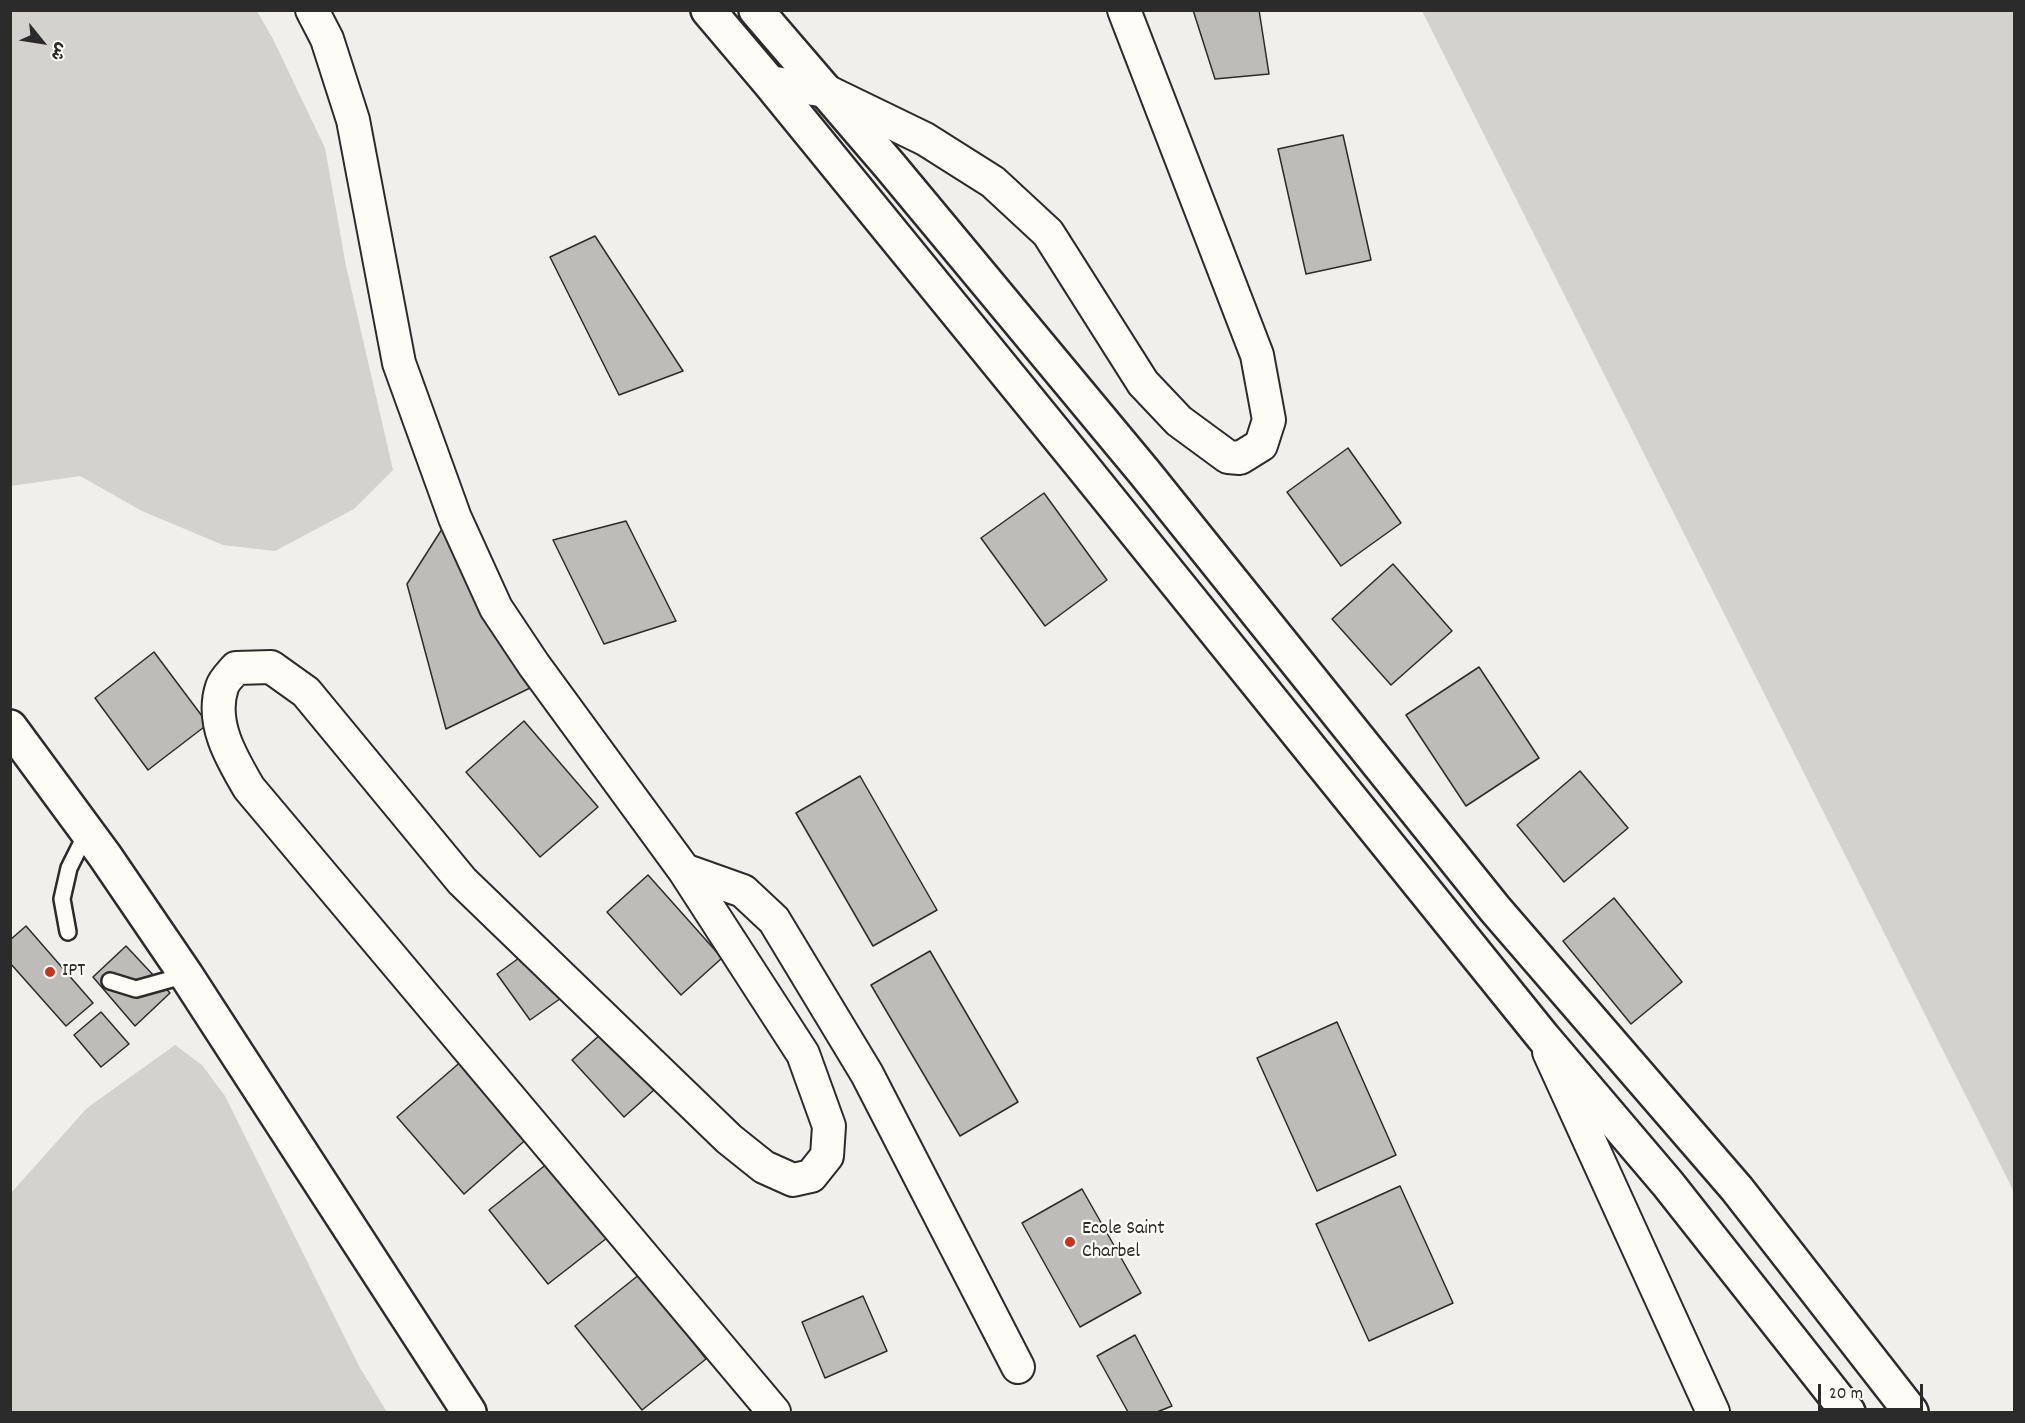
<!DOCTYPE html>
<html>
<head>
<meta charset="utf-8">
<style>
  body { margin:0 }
  #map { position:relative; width:2025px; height:1423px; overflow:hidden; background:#f0efeb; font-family:Dekko,"Playpen Sans Arabic",sans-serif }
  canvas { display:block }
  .frame { position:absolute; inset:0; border:12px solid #2b2b2b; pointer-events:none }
  .north { position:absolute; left:12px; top:12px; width:60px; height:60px; -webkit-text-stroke:4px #fdfcf7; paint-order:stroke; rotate:120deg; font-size:16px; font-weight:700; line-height:24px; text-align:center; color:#2b2b2b }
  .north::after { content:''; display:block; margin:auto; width:21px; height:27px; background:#2b2b2b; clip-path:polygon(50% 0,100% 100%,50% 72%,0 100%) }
  .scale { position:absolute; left:1818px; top:1384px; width:105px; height:27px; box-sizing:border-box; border:3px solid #2b2b2b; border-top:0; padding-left:8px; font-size:18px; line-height:21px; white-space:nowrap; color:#2b2b2b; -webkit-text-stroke:4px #fdfcf7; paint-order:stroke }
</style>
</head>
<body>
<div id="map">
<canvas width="2025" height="1423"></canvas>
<div class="frame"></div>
<div class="north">ش</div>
<div class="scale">20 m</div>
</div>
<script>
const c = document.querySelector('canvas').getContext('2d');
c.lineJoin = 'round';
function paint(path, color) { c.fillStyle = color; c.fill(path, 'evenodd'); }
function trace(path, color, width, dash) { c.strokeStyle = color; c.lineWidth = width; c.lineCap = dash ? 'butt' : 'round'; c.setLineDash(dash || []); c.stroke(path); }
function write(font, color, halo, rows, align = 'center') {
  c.font = font + ' Dekko,sans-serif'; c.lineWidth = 4.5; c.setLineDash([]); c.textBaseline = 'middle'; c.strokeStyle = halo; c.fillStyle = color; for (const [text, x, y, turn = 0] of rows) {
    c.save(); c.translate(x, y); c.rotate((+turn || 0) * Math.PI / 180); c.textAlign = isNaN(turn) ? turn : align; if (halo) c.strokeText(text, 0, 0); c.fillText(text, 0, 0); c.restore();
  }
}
paint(new Path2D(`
  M10,11H257L274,41L325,148L346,266L393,470L354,509L275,551L223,545L142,511L80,476L11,486Z
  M1422,11H2014V1192Z
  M175,1045L202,1065L225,1096L360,1368L387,1412H11V1193L87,1108Z`), '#d3d2cf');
const building = new Path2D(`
  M1193,10H1259L1269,74L1215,79Z
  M1343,135L1371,260L1306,274L1278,149Z
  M595,236L683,371L619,395L550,257Z
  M1348,448L1401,523L1341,566L1287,492Z
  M1044,493L1107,580L1045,626L981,538Z
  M626,521L676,621L604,644L553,540Z
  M442,529L530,688L446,729L407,584Z
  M1393,564L1452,631L1391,685L1332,619Z
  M154,652L208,724L148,770L95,698Z
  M1479,667L1539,758L1466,806L1406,715Z
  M524,721L598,807L540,857L466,772Z
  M1580,771L1628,828L1564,882L1517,825Z
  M860,776L937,910L873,946L796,813Z
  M648,875L722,958L681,995L607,912Z
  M1614,898L1682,982L1631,1024L1563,941Z
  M26,926L93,1003L66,1026L10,963V940Z
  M126,946L170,993L135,1026L93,977Z
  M530,950L564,996L530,1020L497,974Z
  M930,951L1018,1102L960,1136L871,985Z
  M101,1012L129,1044L101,1067L74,1035Z
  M1337,1022L1396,1155L1317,1191L1257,1058Z
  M602,1033L654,1090L624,1117L572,1060Z
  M464,1059L530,1136L464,1194L397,1117Z
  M548,1163L607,1238L548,1284L489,1210Z
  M1400,1186L1453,1303L1369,1341L1316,1224Z
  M1082,1189L1141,1293L1080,1327L1022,1223Z
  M640,1274L706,1359L642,1410L575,1326Z
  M863,1296L887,1351L825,1378L802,1322Z
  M1135,1335L1172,1406L1157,1412H1128L1097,1356Z`);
paint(building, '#bdbcb8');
trace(building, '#2b2b2b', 1.5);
const lane = new Path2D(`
  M68,932L62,899L69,868L87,832
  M110,981L136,989L186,975`);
const street = new Path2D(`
  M312,10L327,39L353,120L399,363L455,518L496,608L534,665L684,870L803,1054L829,1126L827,1156L811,1176L793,1180L764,1167L729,1139L462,881L306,692L271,667L236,668C232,673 224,680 222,687C210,723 232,759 249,788L774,1412
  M769,82L826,91L925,139L993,182L1048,233L1143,383L1179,421L1228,457L1240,458L1261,445L1269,420L1257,355L1124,10
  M684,870L743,891L774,920L867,1074L1018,1367
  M1549,1052L1713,1412`);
const secondary = new Path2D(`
  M708,10L769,82L1083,467L1543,1037L1668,1184L1848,1412
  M756,10L890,166L1145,473L1495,909L1737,1189L1911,1412
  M10,727L105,856L186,975L469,1412`);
trace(lane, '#2b2b2b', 20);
trace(street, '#2b2b2b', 36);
trace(secondary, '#2b2b2b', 38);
trace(lane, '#fdfcf7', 15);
trace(street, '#fdfcf7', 32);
trace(secondary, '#fdfcf7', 33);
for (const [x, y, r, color] of [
  [50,972,6,"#c8321e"],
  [1070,1242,6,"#c8321e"]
]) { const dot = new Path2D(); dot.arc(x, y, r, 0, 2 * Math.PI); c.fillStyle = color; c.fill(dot); trace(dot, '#fdfcf7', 2); }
write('20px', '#2b2b2b', '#fdfcf7', [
  ["IPT",62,972],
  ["Ecole Saint",1082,1230],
  ["Charbel",1082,1253]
], 'left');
</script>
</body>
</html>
